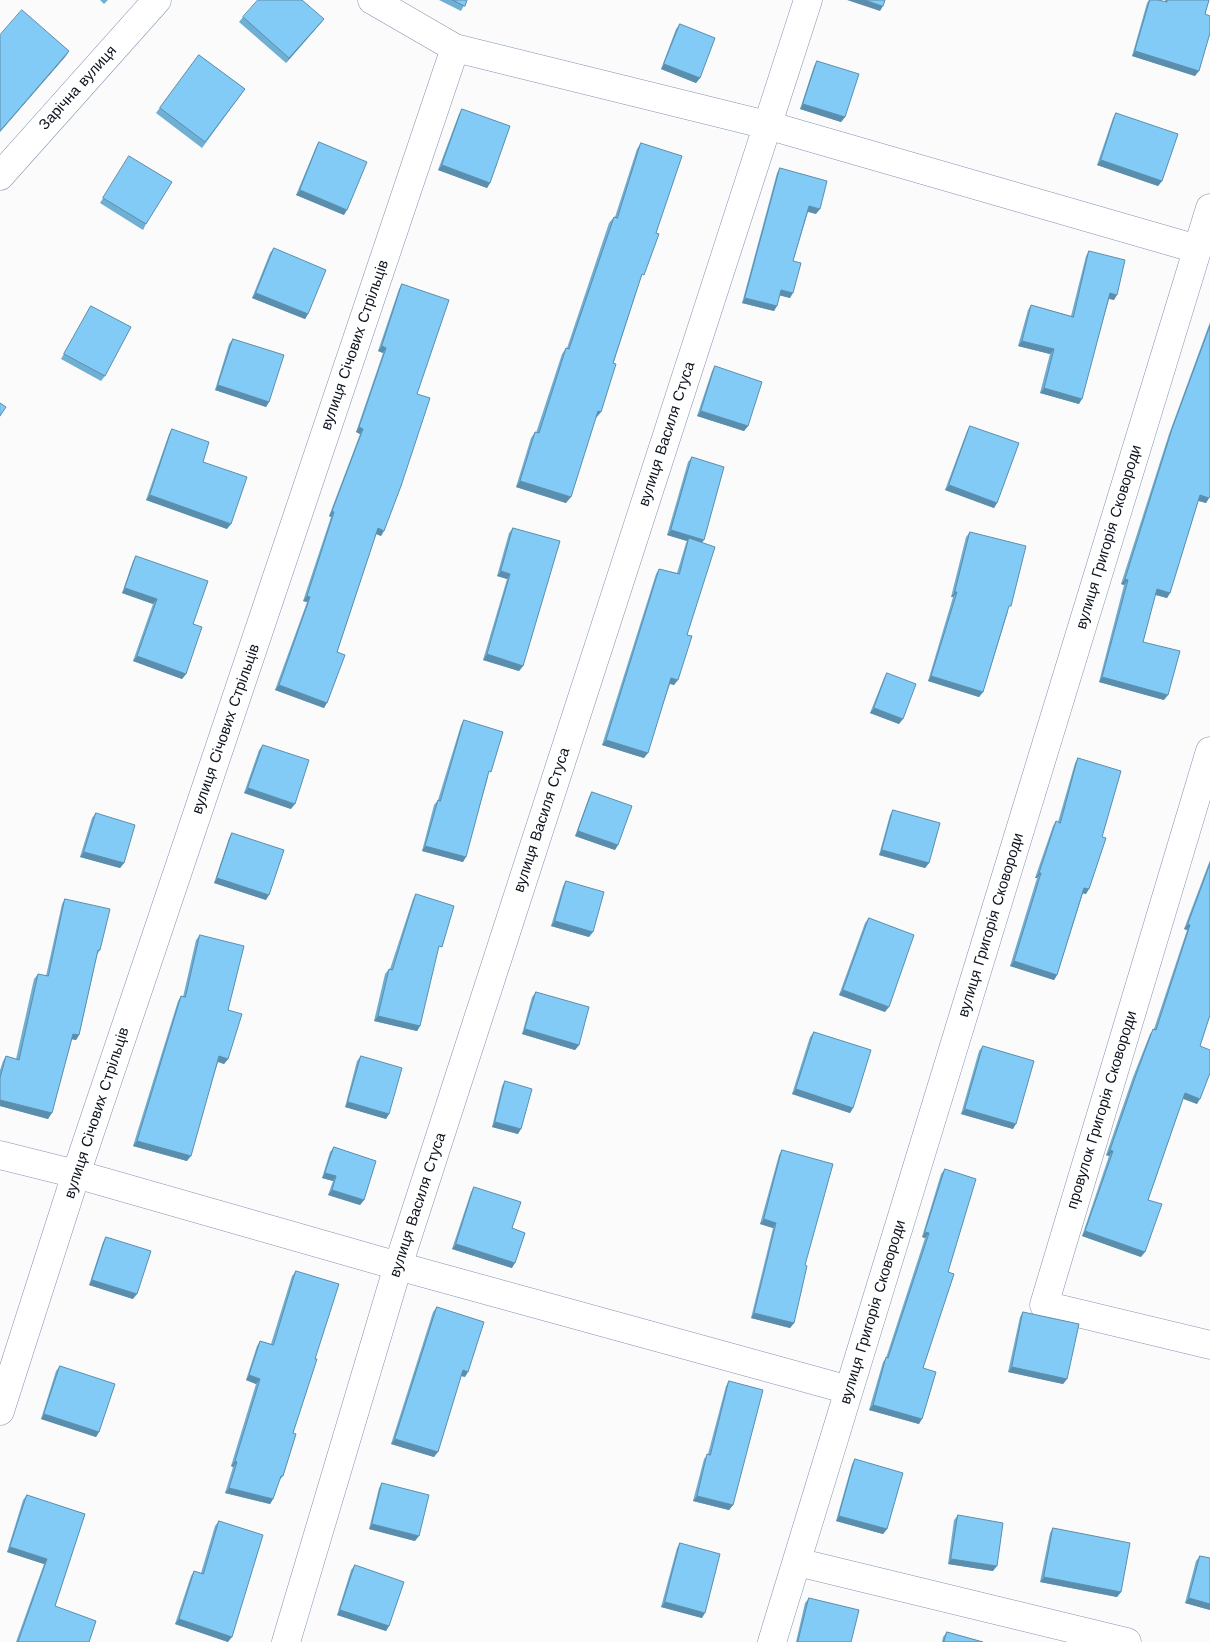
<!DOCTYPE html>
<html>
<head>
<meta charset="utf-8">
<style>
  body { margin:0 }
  canvas { display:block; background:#fafbfa }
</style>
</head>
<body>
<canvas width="1210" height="1642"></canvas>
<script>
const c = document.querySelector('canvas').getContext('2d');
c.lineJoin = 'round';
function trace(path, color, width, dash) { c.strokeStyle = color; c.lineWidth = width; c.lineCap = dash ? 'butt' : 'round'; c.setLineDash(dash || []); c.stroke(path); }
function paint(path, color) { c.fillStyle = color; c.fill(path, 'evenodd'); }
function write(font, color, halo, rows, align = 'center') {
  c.font = font + ' "Work Sans",sans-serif'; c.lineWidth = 4; c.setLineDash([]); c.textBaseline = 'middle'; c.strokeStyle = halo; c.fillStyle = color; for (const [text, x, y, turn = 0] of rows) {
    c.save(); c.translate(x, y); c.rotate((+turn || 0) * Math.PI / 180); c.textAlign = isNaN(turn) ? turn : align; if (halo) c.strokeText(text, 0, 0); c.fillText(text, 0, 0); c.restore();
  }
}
const minor = new Path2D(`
  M372,0L455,48L767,125L1197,249
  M0,176L157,0
  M1210,751L1044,1305L1210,1345
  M0,1155L76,1174L398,1266L849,1390
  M0,1411L76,1174L455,48
  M797,1562L1127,1642
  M286,1642L398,1266L808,0
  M772,1642L1210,208`);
trace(minor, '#8494b2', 29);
trace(minor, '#fff', 28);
paint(new Path2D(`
  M100,0H108L104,4Z
  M439,0H467L461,11Z
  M1149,0H1158L1165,2V0H1209L1205,14L1195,76L1132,56L1147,3Z
  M243,17L324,19L320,24L286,63L239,22Z
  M680,24L700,78L696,83L661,69L676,29Z
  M199,55L245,89L202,148L156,113Z
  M817,61L845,117L841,122L800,109L814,66Z
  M462,109L490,183L487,188L438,170L459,114Z
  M1116,113L1162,181L1158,186L1097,165L1113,118Z
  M319,142L344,215L296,195L316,147Z
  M641,143L640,280L596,418L595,417L566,503L516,487L531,438L535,432L536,433L562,354L566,348H567L609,223L614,217H615L637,149Z
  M126,161L146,224L143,230L100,203Z
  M780,168L816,214L808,212L793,261L790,298L780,295L774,311L742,303L777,173Z
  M274,248L308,314L305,319L252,298L270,253Z
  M1089,251L1114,300L1109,299L1079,404L1040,393L1050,354L1018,346L1028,310L1031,305L1071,316L1086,256Z
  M402,284L417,394L381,536L376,534L337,652L324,708L275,690L307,602L303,601L331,517L329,516L360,434L356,432L383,353L378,351L399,289Z
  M91,306L105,376L101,381L61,359Z
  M1210,322V496L1206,503L1198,501L1170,593L1167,598L1155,595L1143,642L1164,700L1099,682L1124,585L1121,584L1169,434Z
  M233,339L269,402L266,407L215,390L229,344Z
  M715,366L748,426L744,431L697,416L712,371Z
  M970,426L997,503L994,508L945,490L967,431Z
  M172,429L203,462L227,529L146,500L169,434Z
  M692,457L702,543L687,635L674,685L670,684L644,758L602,745L656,574L659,569L677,573L686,543L687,541L667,535L688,462Z
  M513,528L523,666L519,671L483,660L507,579L497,576L509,533Z
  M970,532L1008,611L983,692L979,697L928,681L953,597H951L966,537Z
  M136,556L193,624L186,674L182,679L133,661L153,604L122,593L133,561Z
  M887,673L899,724L870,713L884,678Z
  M464,720L488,777L463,862L422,851L434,805L438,800L461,725Z
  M263,745L291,809L244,793L259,750Z
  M1078,758L1086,894L1083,893L1057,975L1054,980L1010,966L1037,878H1035L1053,826L1056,821L1058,822L1075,763Z
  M592,792L615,850L575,836L589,797Z
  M893,810L929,863L925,868L879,855L890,815Z
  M96,813L124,863L120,868L80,857L92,818Z
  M232,833L266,900L214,883L229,838Z
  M1210,860V1015L1200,1046L1197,1104L1183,1099L1148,1200L1141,1257L1082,1236L1109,1156L1106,1155L1133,1077L1150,1034L1154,1029L1187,930L1184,929Z
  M566,881L589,937L551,926L563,886Z
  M416,894L420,1026L417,1031L374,1021L385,974L389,969H390L413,899Z
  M65,899L100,950L97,955L79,1035L76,1040L72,1039L48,1119L0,1106V1070L3,1061L6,1056L16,1059L34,979L38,974L46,976L62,904Z
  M869,918L885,1012L839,995L865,923Z
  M200,935L228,1010V1059L224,1064L218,1062L187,1161L133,1146L178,1001L181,996L183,997L196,940Z
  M536,992L579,1045L575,1050L522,1034L532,997Z
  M814,1032L853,1108L850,1113L792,1094L810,1037Z
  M983,1046L1013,1129L961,1114L979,1051Z
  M361,1056L389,1114L386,1119L345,1107L357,1061Z
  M505,1081L518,1134L492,1127L502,1086Z
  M334,1147L364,1200L360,1205L328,1195L333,1181L322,1178L330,1152Z
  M782,1150L805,1265L794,1323L790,1328L751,1318L773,1228L760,1224L779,1155Z
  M945,1169L948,1272L923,1368L919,1424L869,1410L883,1362L886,1358L925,1238L922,1237L941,1174Z
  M474,1187L512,1228V1268L452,1249L471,1192Z
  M106,1237L133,1299L89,1285L103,1242Z
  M296,1271L315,1359L293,1433L283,1476L279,1481L273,1499L270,1504L225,1493L233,1467L231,1466L256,1384L246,1380L257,1346L260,1341L271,1344L292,1276Z
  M437,1307L465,1377L461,1376L434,1457L391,1444L433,1312Z
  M1023,1312L1067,1379L1063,1384L1008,1372L1020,1317Z
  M60,1366L99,1432L96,1437L41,1419L56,1371Z
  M729,1381L733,1505L729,1510L693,1501L704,1459L708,1454L726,1386Z
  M855,1459L887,1529L883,1534L836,1521L852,1464Z
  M382,1483L415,1541L369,1529L379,1488Z
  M27,1495L85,1514L55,1606L89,1642H16L44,1564L7,1552L23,1500Z
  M958,1515L993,1571L948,1564L954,1520Z
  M219,1521L228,1642L175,1624L191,1576L194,1571L201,1573L215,1526Z
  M1053,1528L1121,1592L1117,1597L1040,1582L1050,1533Z
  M680,1543L702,1618L661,1607L677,1548Z
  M1200,1556L1210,1558V1610L1185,1603L1196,1561Z
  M355,1565L389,1626L386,1631L337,1615L351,1570Z
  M809,1598L851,1642H796L805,1603Z
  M947,1632L983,1642H942L943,1637Z`), '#70afd4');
paint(new Path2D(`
  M847,0H865L883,6L880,11Z
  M324,19L320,24L286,63L289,58Z
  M69,51L66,56L0,132V131Z
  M1135,51L1199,71L1195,76L1132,56Z
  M664,64L700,78L696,83L661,69Z
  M803,104L845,117L841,122L800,109Z
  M1101,160L1162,181L1158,186L1097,165Z
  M442,165L490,183L487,188L438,170Z
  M300,190L347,210L344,215L296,195Z
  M809,206L820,209L816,214L806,211Z
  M781,290L793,293L790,298L778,295Z
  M256,293L308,314L305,319L252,298Z
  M1110,293L1117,295L1114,300L1107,298Z
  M745,298L777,306L774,311L742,303Z
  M1022,341L1054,349L1050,354L1018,346Z
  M382,346L386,348L383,353L378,351Z
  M218,385L269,402L266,407L215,390Z
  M1044,388L1082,399L1079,404L1040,393Z
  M598,411L601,412L596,418L593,417Z
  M701,411L748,426L744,431L697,416Z
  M359,427L363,429L360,434L356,432Z
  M520,481L571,497L566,503L516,487Z
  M949,485L997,503L994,508L945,490Z
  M150,495L231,524L227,529L146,500Z
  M1200,495L1209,498L1206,503L1196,500Z
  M332,511L334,512L331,517L329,516Z
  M378,528L384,531L381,536L374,533Z
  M671,530L704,540L700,545L689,538L687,541L667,535Z
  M501,571L510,574L507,579L497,576Z
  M1125,579L1128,580L1124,585L1121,584Z
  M125,588L157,599L153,604L122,593Z
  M1157,589L1170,593L1167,598L1153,594Z
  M955,592H957L953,597H951Z
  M307,596L310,597L307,602L303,601Z
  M487,654L523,666L519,671L483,660Z
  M137,656L186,674L182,679L133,661Z
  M931,676L983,692L979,697L928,681Z
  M1102,677L1168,695L1164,700L1099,682Z
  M671,678L678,680L674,685L668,683Z
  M279,685L327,703L324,708L275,690Z
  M874,708L903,719L899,724L870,713Z
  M606,740L648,753L644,758L602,745Z
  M248,788L295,804L291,809L244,793Z
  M578,831L618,845L615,850L575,836Z
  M425,846L466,857L463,862L422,851Z
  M882,850L929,863L925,868L879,855Z
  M84,852L124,863L120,868L80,857Z
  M1039,873H1041L1037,878H1035Z
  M217,878L269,895L266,900L214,883Z
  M1084,888L1089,889L1086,894L1081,893Z
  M555,921L593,932L589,937L551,926Z
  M1188,924L1190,925L1187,930L1184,929Z
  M1014,961L1057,975L1054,980L1010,966Z
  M843,990L889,1007L885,1012L839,995Z
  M378,1016L420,1026L417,1031L374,1021Z
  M525,1029L579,1045L575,1050L522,1034Z
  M73,1034L79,1035L76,1040L70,1039Z
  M219,1056L228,1059L224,1064L216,1061Z
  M796,1089L853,1108L850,1113L792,1094Z
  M1185,1093L1200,1099L1197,1104L1182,1098Z
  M0,1100L52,1113L48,1119L0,1106Z
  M348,1102L389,1114L386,1119L345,1107Z
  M965,1109L1016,1124L1013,1129L961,1114Z
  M495,1122L521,1129L518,1134L492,1127Z
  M137,1141L191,1156L187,1161L133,1146Z
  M1110,1150L1113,1151L1109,1156L1106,1155Z
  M325,1173L336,1176L333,1181L322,1178Z
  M332,1190L364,1200L360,1205L328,1195Z
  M764,1219L776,1223L773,1228L760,1224Z
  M1085,1231L1145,1252L1141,1257L1082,1236Z
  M925,1232L929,1233L925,1238L922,1237Z
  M456,1244L515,1263L512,1268L452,1249Z
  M92,1280L137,1294L133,1299L89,1285Z
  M754,1313L794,1323L790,1328L751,1318Z
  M1012,1367L1067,1379L1063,1384L1008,1372Z
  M463,1370L468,1372L465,1377L459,1375Z
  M249,1375L260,1379L256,1384L246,1380Z
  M873,1405L922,1419L919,1424L869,1410Z
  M44,1414L99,1432L96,1437L41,1419Z
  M395,1439L438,1452L434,1457L391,1444Z
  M235,1461L237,1462L233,1467L231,1466Z
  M229,1488L273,1499L270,1504L225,1493Z
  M697,1496L733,1505L729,1510L693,1501Z
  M839,1516L887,1529L883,1534L836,1521Z
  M372,1524L419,1536L415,1541L369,1529Z
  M10,1547L47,1559L44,1564L7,1552Z
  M951,1559L997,1566L993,1571L948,1564Z
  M1044,1577L1121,1592L1117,1597L1040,1582Z
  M1189,1598L1210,1604V1610L1185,1603Z
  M665,1602L705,1613L702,1618L661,1607Z
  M340,1610L389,1626L386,1631L337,1615Z
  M179,1619L232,1637L228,1642L175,1624Z`), '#5b8ead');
const building = new Path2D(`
  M258,0H302L324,19L289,58L243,17Z
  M453,0H467L465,6Z
  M865,0H885L883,6Z
  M1150,0H1158L1167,2V0H1209L1205,14L1210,16V33L1199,71L1135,51Z
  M22,10L69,51L0,131V35Z
  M680,24L715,38L700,78L664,64Z
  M199,55L245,89L205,142L160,108Z
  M817,61L859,74L845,117L803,104Z
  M462,109L510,126L490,183L442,165Z
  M1116,113L1178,134L1162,181L1101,160Z
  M319,142L367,162L347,210L300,190Z
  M641,143L682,156L656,233L659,234L644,275L642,274L613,363L616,364L601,412L598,411L571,497L520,481L535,432L539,433L566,348L569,349L614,217L617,218Z
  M129,156L172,182L146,224L103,198Z
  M780,168L827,181L820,209L809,206L793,261L801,263L793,293L781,290L777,306L745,298Z
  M274,248L326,270L308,314L256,293Z
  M1089,251L1125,260L1117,295L1110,293L1082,399L1044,388L1054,349L1022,341L1031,305L1073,317Z
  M402,284L449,300L417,394L430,398L401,486L384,531L378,528L337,652L345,655L327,703L279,685L310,597L307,596L334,512L332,511L363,429L359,427L386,348L382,346Z
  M91,306L131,327L105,376L64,354Z
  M1210,326V496L1209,498L1200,495L1170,593L1157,589L1143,642L1180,651L1168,695L1102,677L1128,580L1125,579L1172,429Z
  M233,339L284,355L269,402L218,385Z
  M715,366L762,382L748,426L701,411Z
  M0,403L6,407L0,416Z
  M970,426L1019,443L997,503L949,485Z
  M172,429L209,442L203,462L247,477L231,524L150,495Z
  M692,457L724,467L704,540L671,530Z
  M513,528L560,541L523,666L487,654L510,574L501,571Z
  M970,532L1026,546L1011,606H1009L983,692L931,676L957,592H955Z
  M689,538L715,547L687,635L692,636L678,680L671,678L648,753L606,740L659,569L679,574Z
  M136,556L208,581L193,624L202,627L186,674L137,656L157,599L125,588Z
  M887,673L916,684L903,719L874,708Z
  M464,720L503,732L491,772L489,771L466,857L425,846L438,800L440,801Z
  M263,745L309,760L295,804L248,788Z
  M1078,758L1121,771L1102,837L1106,838L1089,889L1084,888L1057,975L1014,961L1041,873H1039L1056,821L1060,823Z
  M592,792L632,806L618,845L578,831Z
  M893,810L940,823L929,863L882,850Z
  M96,813L135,825L124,863L84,852Z
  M232,833L284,850L269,895L217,878Z
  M1210,864V1015L1200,1046L1210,1050V1073L1200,1099L1185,1093L1148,1200L1162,1204L1145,1252L1085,1231L1113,1151L1110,1150L1137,1072L1153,1029L1156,1030L1190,925L1188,924Z
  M566,881L604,892L593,932L555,921Z
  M416,894L454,906L442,947L439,946L420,1026L378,1016L389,969L392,970Z
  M65,899L110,909L100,950H98L79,1035L73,1034L52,1113L0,1100V1078L6,1056L19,1060L38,974L48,976Z
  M869,918L914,935L889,1007L843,990Z
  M200,935L244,946L228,1010L242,1014L228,1059L219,1056L191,1156L137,1141L181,996L185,997Z
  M536,992L589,1007L579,1045L525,1029Z
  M814,1032L871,1050L853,1108L796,1089Z
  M983,1046L1034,1061L1016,1124L965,1109Z
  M361,1056L402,1068L389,1114L348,1102Z
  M505,1081L532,1089L521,1129L495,1122Z
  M334,1147L376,1161L364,1200L332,1190L336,1176L325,1173Z
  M782,1150L833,1164L805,1265L807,1266L794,1323L754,1313L776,1223L764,1219Z
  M945,1169L976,1179L948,1272L954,1274L923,1368L936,1372L922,1419L873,1405L886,1357L888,1358L929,1233L925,1232Z
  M474,1187L521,1202L512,1228L525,1233L515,1263L456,1244Z
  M106,1237L151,1251L137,1294L92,1280Z
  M296,1271L339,1284L315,1359H317L293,1433L296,1434L283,1476H281L273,1499L229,1488L237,1462L235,1461L260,1379L249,1375L260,1341L273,1345Z
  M437,1307L484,1322L468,1372L463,1370L438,1452L395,1439Z
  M1023,1312L1079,1324L1067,1379L1012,1367Z
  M60,1366L115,1384L99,1432L44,1414Z
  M729,1381L763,1390L733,1505L697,1496L707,1454L710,1455Z
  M855,1459L903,1473L887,1529L839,1516Z
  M382,1483L429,1495L419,1536L372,1524Z
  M27,1495L85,1514L55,1606L96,1621L89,1642H18L47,1559L10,1547Z
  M958,1515L1003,1523L997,1566L951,1559Z
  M219,1521L263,1535L232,1637L179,1619L194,1571L203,1574Z
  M1053,1528L1130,1543L1121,1592L1044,1577Z
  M680,1543L720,1554L705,1613L665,1602Z
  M1200,1556L1210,1558V1604L1189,1598Z
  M355,1565L404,1582L389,1626L340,1610Z
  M809,1598L859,1610L851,1642H798Z
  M947,1632L983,1642H944Z`);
paint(building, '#82cbf7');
trace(building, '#5b8ead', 1);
write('15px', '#0d131e', '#fff', [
  ["Зарічна вулиця",78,88,-48],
  ["вулиця Січових Стрільців",355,345,-71],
  ["вулиця Василя Стуса",667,434,-72],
  ["вулиця Григорія Сковороди",1109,537,-73],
  ["вулиця Січових Стрільців",226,729,-71],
  ["вулиця Василя Стуса",542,820,-72],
  ["вулиця Григорія Сковороди",991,925,-73],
  ["провулок Григорія Сковороди",1102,1110,-73],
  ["вулиця Січових Стрільців",97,1113,-72],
  ["вулиця Василя Стуса",418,1205,-72],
  ["вулиця Григорія Сковороди",873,1312,-73]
]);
</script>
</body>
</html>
